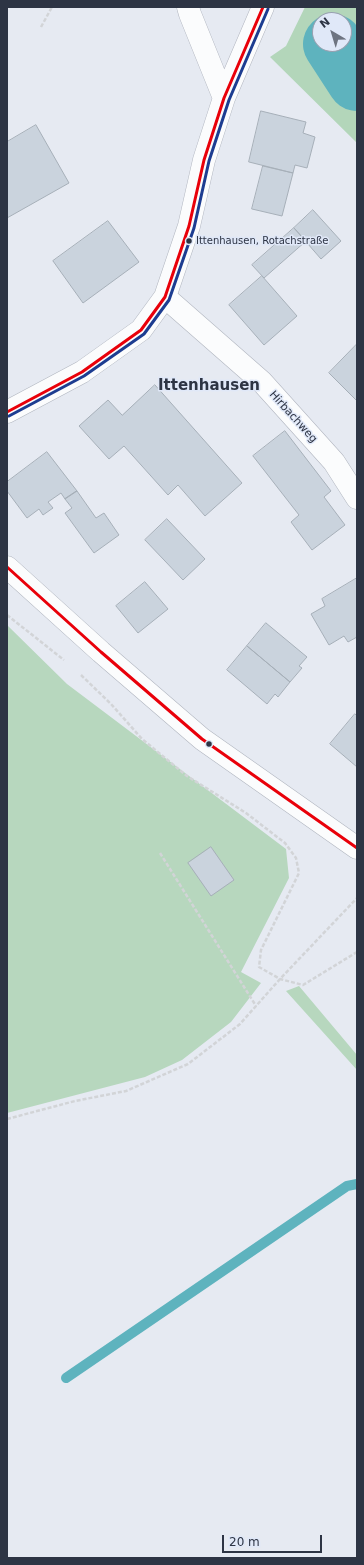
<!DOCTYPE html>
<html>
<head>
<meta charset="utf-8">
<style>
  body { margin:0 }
  #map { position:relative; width:364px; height:1565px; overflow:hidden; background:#e6eaf2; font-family:"DejaVu Sans",sans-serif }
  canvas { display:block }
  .frame { position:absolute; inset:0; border:8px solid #2d3444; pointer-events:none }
  .north { position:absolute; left:312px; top:12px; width:40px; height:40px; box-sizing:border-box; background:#e0e8f8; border:1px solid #98a0b0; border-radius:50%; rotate:322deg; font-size:11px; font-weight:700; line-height:16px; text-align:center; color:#2d3444 }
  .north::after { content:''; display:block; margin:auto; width:14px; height:18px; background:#6e7481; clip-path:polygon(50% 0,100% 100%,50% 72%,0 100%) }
  .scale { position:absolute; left:222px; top:1535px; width:100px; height:18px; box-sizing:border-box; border:2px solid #2d3444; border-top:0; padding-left:5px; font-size:12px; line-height:14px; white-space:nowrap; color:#2d3444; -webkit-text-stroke:3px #e0e8f8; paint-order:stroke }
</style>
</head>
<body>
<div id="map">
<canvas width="364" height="1565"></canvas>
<div class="frame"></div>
<div class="north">N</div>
<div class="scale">20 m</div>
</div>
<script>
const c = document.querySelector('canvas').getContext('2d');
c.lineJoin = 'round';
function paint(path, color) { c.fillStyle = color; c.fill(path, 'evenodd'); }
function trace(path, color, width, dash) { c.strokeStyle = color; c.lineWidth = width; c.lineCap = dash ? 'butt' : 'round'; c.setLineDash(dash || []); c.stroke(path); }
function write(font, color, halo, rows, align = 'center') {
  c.font = font + ' "DejaVu Sans",sans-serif'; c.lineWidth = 3; c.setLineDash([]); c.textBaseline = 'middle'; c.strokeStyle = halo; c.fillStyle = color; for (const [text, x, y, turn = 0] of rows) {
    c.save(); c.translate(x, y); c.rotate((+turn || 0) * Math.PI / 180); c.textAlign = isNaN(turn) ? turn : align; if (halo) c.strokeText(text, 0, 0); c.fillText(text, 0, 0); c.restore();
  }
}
paint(new Path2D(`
  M7,625L67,684L286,849L289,878L241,972L261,983L231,1022L182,1060L145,1077L7,1113Z
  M299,986L357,1055V1070L286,991Z`), '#b7d7be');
paint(new Path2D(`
  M305,7H357V143L270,57L286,46ZM320,20H344V44H320Z`), '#b3d6ba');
trace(new Path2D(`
  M66,1378L347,1186L357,1184`), '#5eb3be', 10);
trace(new Path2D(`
  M333,44L357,81`), '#5eb3be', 60);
const building = new Path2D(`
  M261,111L306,122L303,133L315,137L307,168L295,165L293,173L249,162Z
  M36,125L69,183L7,218V142Z
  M263,166L293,173L282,216L252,209Z
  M313,210L341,241L321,259L294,228Z
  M108,221L139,262L83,303L53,261Z
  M294,228L306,241L264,278L252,265Z
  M262,276L297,316L264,345L229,305Z
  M357,344V401L329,373Z
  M155,385L242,483L205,516L178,485L168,495L124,446L109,459L79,426L108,400L122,415Z
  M285,431L331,491L324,497L345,525L312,550L291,522L299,515L253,456Z
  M47,452L77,491L65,499L61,493L48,502L53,508L43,515L39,509L27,518L7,491V482Z
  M77,491L96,518L104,513L119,535L94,553L65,513L72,508L65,499Z
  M167,519L205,559L183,580L145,540Z
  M357,578V637L348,642L344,636L329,645L311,614L325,606L322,599Z
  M145,582L168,609L138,633L116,606Z
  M266,623L307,657L299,666L302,668L290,682L247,646Z
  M247,646L290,682L278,697L275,694L267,704L227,670Z
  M355,714L357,716V767L330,744Z
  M211,847L234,880L211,896L188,863Z`);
paint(building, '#cad3dd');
trace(building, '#a6afb8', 1);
const minor = new Path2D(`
  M188,7L190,14L224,98
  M165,297L262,382L334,462L357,498
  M7,412L82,372L141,330L165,297L189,226L204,160L224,98L263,7
  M7,567L101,652L202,739L357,848`);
trace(minor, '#b0b5bf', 23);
trace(new Path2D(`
  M41,27L52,7
  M7,615L64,660
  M81,675L111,704L142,739L187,776L246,813L285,843L296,858L299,873L261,950L259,967L280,979L303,985L357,952
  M160,853L256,1006
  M7,1119L75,1101L126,1091L188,1064L240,1024L280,979L357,898`), '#d2d4d7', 2.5, [4, 2]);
trace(minor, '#fbfcfd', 22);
trace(new Path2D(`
  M7,412L82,372L141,330L165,297L189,226L204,160L224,98L263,7
  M7,567L101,652L202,739L357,848`), '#e9000a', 3);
trace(new Path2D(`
  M9,416L84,376L144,334L169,300L194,228L209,161L229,100L268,9`), '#1d3d91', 3);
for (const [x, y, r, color] of [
  [189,241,3.5,"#2d3444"],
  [209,744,3.5,"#2d3444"]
]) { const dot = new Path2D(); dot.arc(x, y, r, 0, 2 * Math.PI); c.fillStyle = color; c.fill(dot); trace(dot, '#e0e8f8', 1.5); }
write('10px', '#2d3444', '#e0e8f8', [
  ["Ittenhausen, Rotachstraße",196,241]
], 'left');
write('11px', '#2d3444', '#e0e8f8', [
  ["Hirbachweg",293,417,48]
]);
write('bold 15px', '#2d3444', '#e0e8f8', [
  ["Ittenhausen",209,386]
]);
</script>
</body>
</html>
